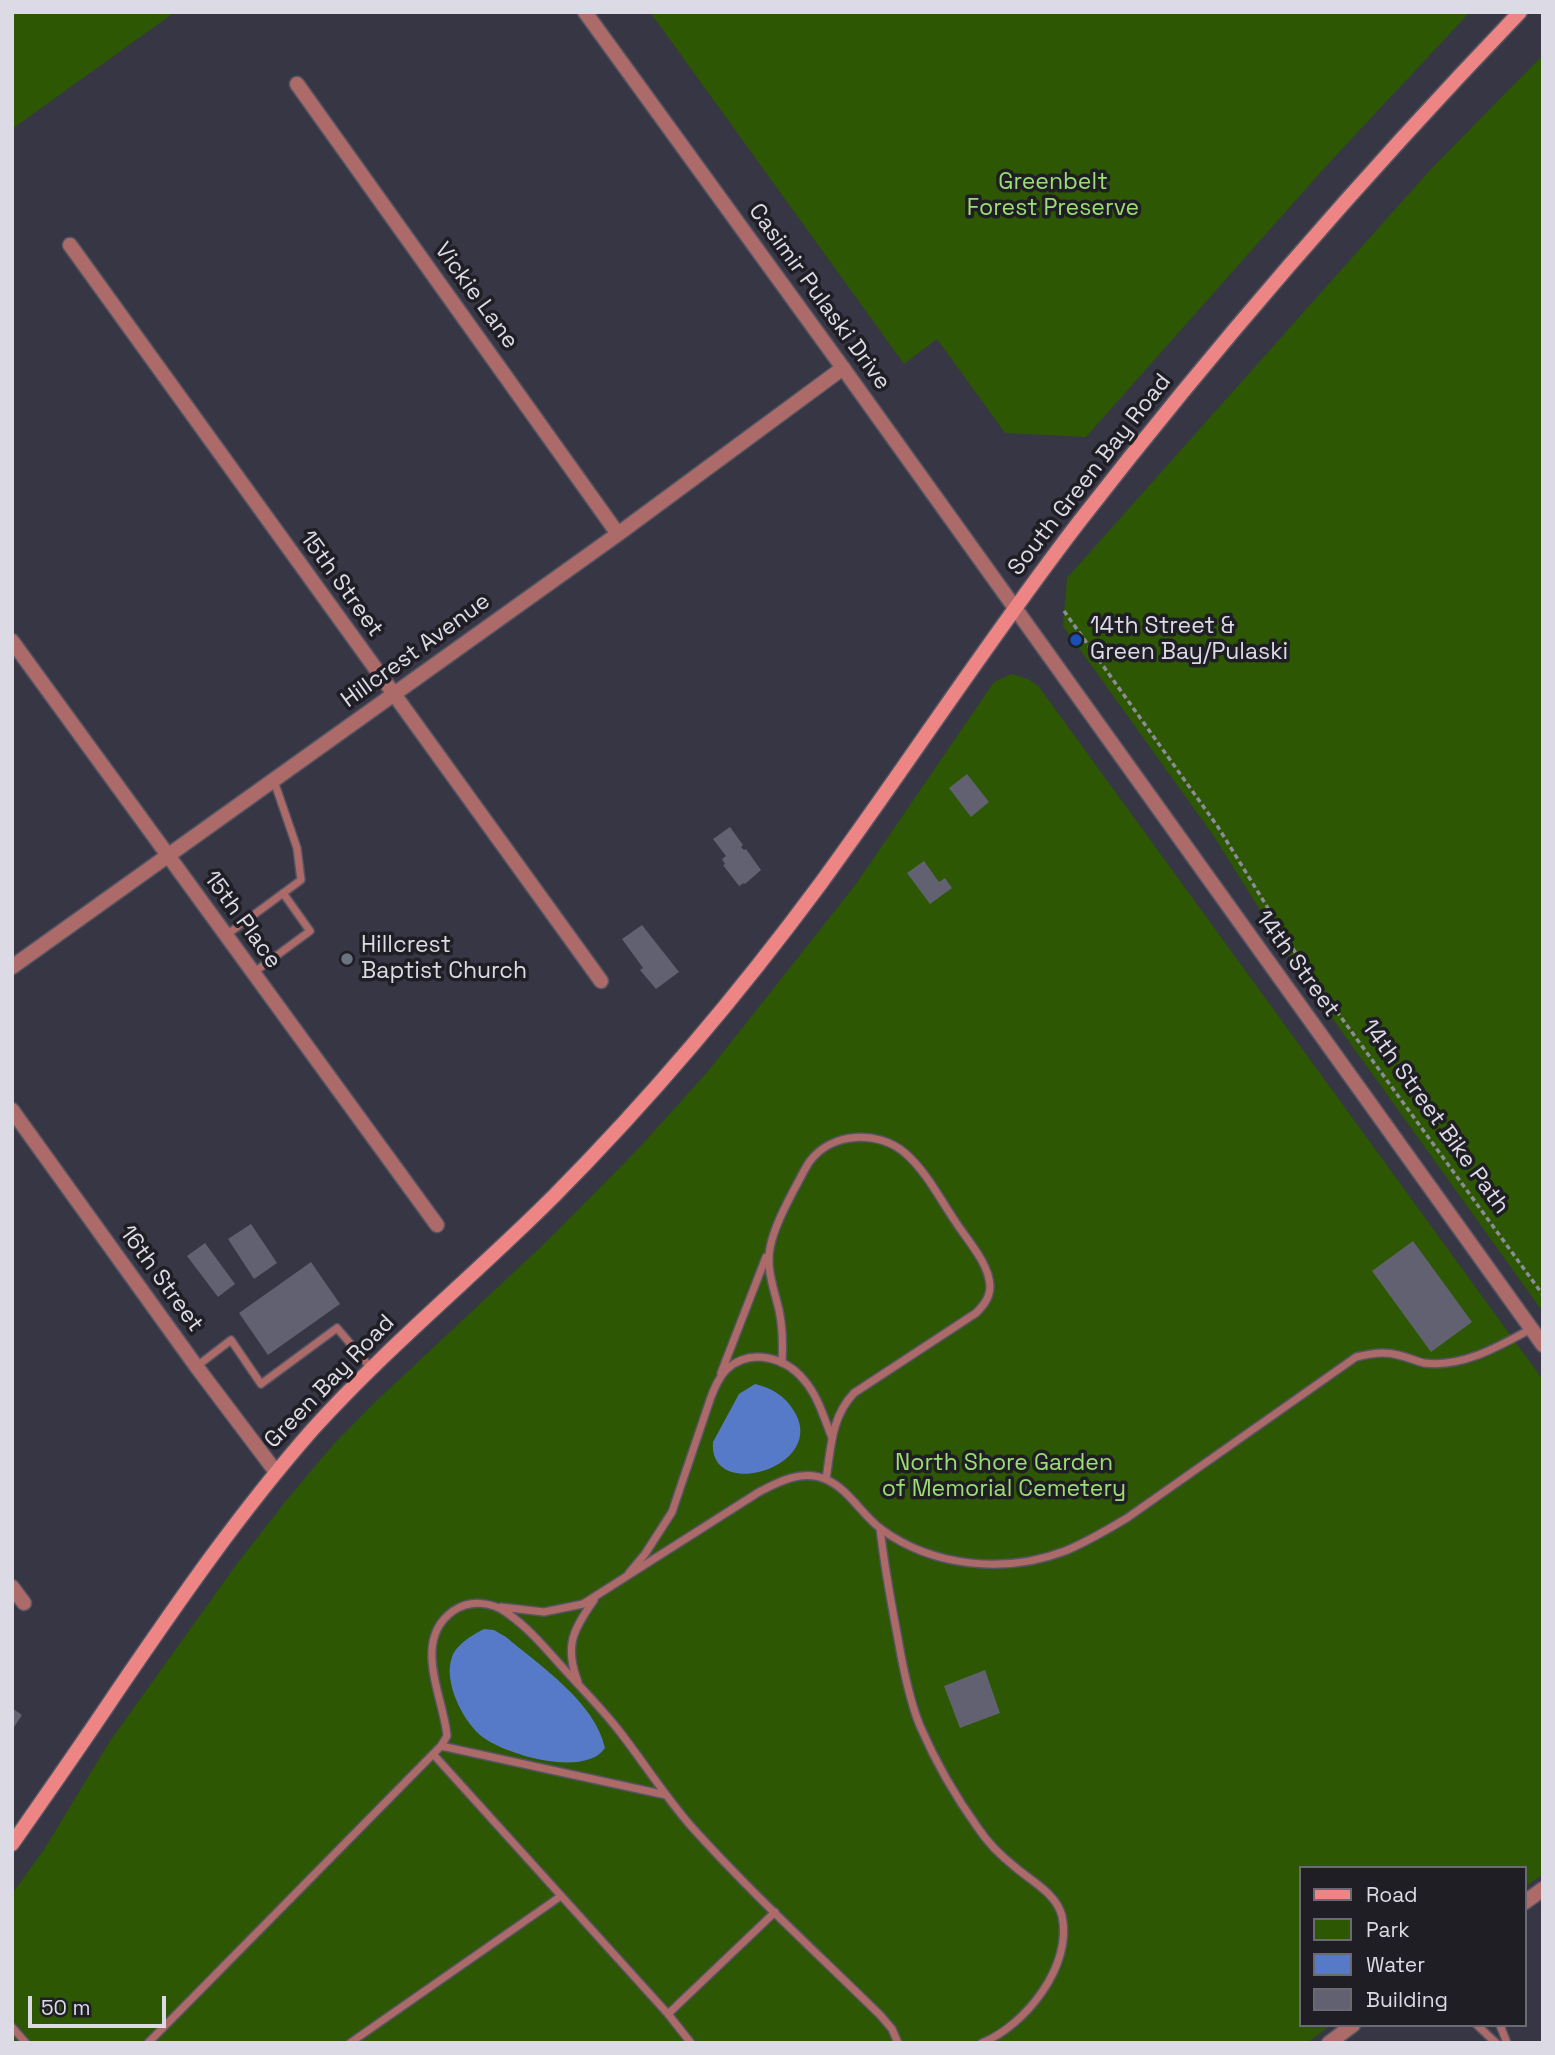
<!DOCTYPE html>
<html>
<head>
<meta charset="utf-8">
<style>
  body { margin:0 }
  #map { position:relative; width:1555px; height:2055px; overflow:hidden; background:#373645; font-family:"Space Grotesk",sans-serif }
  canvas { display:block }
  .frame { position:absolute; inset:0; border:14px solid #dcdbe5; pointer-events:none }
  .legend { position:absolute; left:1299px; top:1866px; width:228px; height:161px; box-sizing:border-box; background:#1f1e25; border:2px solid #6b6a72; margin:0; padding:9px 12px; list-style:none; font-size:21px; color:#dcdbe5 }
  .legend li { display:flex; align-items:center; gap:14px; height:35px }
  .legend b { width:35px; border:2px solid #6b6a72 }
  .scale { position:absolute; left:28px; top:1996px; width:138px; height:32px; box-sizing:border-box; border:4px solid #dcdbe5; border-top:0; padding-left:9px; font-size:21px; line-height:24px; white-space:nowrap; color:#dcdbe5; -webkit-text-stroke:5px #1f1e25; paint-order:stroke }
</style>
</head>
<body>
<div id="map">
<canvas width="1555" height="2055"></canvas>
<div class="frame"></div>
<ul class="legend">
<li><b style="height:9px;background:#ec8584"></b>Road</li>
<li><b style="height:19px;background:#2d5703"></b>Park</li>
<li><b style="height:19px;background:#577ac8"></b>Water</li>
<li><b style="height:19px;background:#626171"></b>Building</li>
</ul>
<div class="scale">50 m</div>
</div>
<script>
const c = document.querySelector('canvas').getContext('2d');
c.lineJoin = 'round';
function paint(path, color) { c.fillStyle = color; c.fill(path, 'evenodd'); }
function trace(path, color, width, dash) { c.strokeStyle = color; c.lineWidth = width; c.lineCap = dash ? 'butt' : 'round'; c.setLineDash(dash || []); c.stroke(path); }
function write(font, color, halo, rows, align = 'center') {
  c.font = font + ' "Space Grotesk",sans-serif'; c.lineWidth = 7; c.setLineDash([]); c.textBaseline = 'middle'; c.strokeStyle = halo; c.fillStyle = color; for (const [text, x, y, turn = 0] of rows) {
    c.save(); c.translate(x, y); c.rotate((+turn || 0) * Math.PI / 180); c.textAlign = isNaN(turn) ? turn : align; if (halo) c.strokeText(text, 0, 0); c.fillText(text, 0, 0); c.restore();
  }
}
paint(new Path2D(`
  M12,12H175L12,129Z
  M650,12H1470L1327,165L1086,437L1005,433L937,339L904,364Z
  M1543,55V1312L1297,969L1213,835L1063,626L1067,578L1431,169Z
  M1012,674L1030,680L1039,687L1543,1380V1874L1525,1887V1868H1301V2025H1331L1307,2043H12V1894L45,1848L110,1741L236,1565L285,1502L332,1446L372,1405L546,1242L639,1148L709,1070L856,884L994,682Z`), '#2d5703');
paint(new Path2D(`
  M755,1384C772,1388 785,1396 794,1411C829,1467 708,1503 713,1442L739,1394Z
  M484,1629L494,1630L506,1637C540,1666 595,1702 605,1748C585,1778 504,1755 480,1735C462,1719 443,1681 452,1657C456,1645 472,1635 484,1629Z`), '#577ac8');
paint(new Path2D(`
  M967,774L989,802L971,817L949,788Z
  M730,827L743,845L741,847L744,850L746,849L761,870L745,884L744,883L739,886L723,865L725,864L722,859L726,856L713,839Z
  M924,861L939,882L945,878L952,888L930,904L907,873Z
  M642,925L679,972L656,989L640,970L643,968L622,939Z
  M251,1224L277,1263L254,1279L228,1239Z
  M1413,1241L1472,1322L1431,1352L1372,1271Z
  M205,1243L235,1284L218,1297L187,1256Z
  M311,1262L340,1304L268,1355L239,1313Z
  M985,1670L1000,1713L960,1728L944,1686Z
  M12,1708L22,1715L12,1730Z`), '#626171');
const service = new Path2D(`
  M225,936L301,880L297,848L274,781
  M253,973L310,931L283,893
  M782,1363C783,1345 783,1328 779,1310C774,1289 766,1269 770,1248C774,1227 787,1203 797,1184C801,1177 805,1168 810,1161C832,1132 878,1130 905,1153C926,1171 940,1199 955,1221C967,1240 989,1263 990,1286C990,1298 983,1306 976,1313L854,1393C831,1417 831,1448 826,1479
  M197,1366L231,1340L261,1384L337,1328L371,1368
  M721,1373L766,1257
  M880,1528C884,1565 891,1602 898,1639C903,1668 909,1699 920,1726C936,1763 955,1796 978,1828C988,1843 1001,1856 1015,1867C1031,1881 1056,1893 1062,1916C1073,1965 1026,2025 982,2043
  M629,1573L645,1554L672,1512L711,1397C715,1387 719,1377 727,1369C751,1348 785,1357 804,1380C818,1396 824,1418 832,1438
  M501,1607L544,1612L583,1604L759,1492C778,1482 802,1469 825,1479C848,1488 861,1514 881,1529C933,1567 1005,1574 1065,1551C1087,1542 1107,1530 1127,1518L1356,1357C1370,1354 1383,1351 1398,1355C1407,1357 1416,1361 1424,1363C1463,1368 1499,1346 1531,1329
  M578,1682C564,1646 573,1630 594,1600
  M441,1746L666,1795
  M433,1754L668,2014L691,2043
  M668,2014L775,1912
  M1477,2025L1496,2043
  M1500,2025L1507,2043
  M12,2027L26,2043
  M148,2043L441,1746L447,1736C444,1698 411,1641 453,1611C469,1600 491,1601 507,1613C529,1628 546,1649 564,1669C583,1690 603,1710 620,1732C644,1763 665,1796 690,1825C750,1892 817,1953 881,2016L892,2029L898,2043
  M350,2043L561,1896`);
const minor = new Path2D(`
  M297,84L618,534
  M70,245L601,981
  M12,641L437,1225
  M12,967L618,534L843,368
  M12,1110L196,1366L276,1472
  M12,1587L24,1603
  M1525,1902L1543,1889
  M1329,2043L1353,2025`);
const tertiary = new Path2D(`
  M585,12L843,368L1543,1345`);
const secondary = new Path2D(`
  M12,1844C47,1794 82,1744 116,1693C178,1602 240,1512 313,1429C388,1346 475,1275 554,1196C651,1098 739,994 821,883C908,764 989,639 1079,522C1217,344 1364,175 1520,12`);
trace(service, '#555462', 10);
trace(minor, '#555462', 17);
trace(tertiary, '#555462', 17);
trace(secondary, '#555462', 17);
trace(new Path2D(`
  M1064,611L1218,827L1303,965L1543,1295`), '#8c8b97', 3.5, [5, 3.5]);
trace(service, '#ac6a69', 7);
trace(minor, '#ac6a69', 14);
trace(tertiary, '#ac6a69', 14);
trace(secondary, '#ec8584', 14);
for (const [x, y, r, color] of [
  [1076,640,7,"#1a4fb4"],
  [347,959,7,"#6b7280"]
]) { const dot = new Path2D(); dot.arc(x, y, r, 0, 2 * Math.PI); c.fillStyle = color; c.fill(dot); trace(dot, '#1f1e25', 2.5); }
write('23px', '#9cde71', '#1f1e25', [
  ["Greenbelt",1053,183],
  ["Forest Preserve",1053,209],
  ["North Shore Garden",1004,1464],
  ["of Memorial Cemetery",1004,1490]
]);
write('23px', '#dcdbe5', '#1f1e25', [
  ["Vickie Lane",476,296,54],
  ["Casimir Pulaski Drive",819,297,54],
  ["South Green Bay Road",1090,475,-52],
  ["15th Street",341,584,54],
  ["Hillcrest Avenue",416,651,-36],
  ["15th Place",242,920,54],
  ["14th Street",1297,964,54],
  ["14th Street Bike Path",1435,1117,54],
  ["16th Street",161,1279,54],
  ["Green Bay Road",330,1382,-46]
]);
write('23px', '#dcdbe5', '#1f1e25', [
  ["14th Street &",1090,627],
  ["Green Bay/Pulaski",1090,653],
  ["Hillcrest",361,946],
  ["Baptist Church",361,972]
], 'left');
</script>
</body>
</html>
